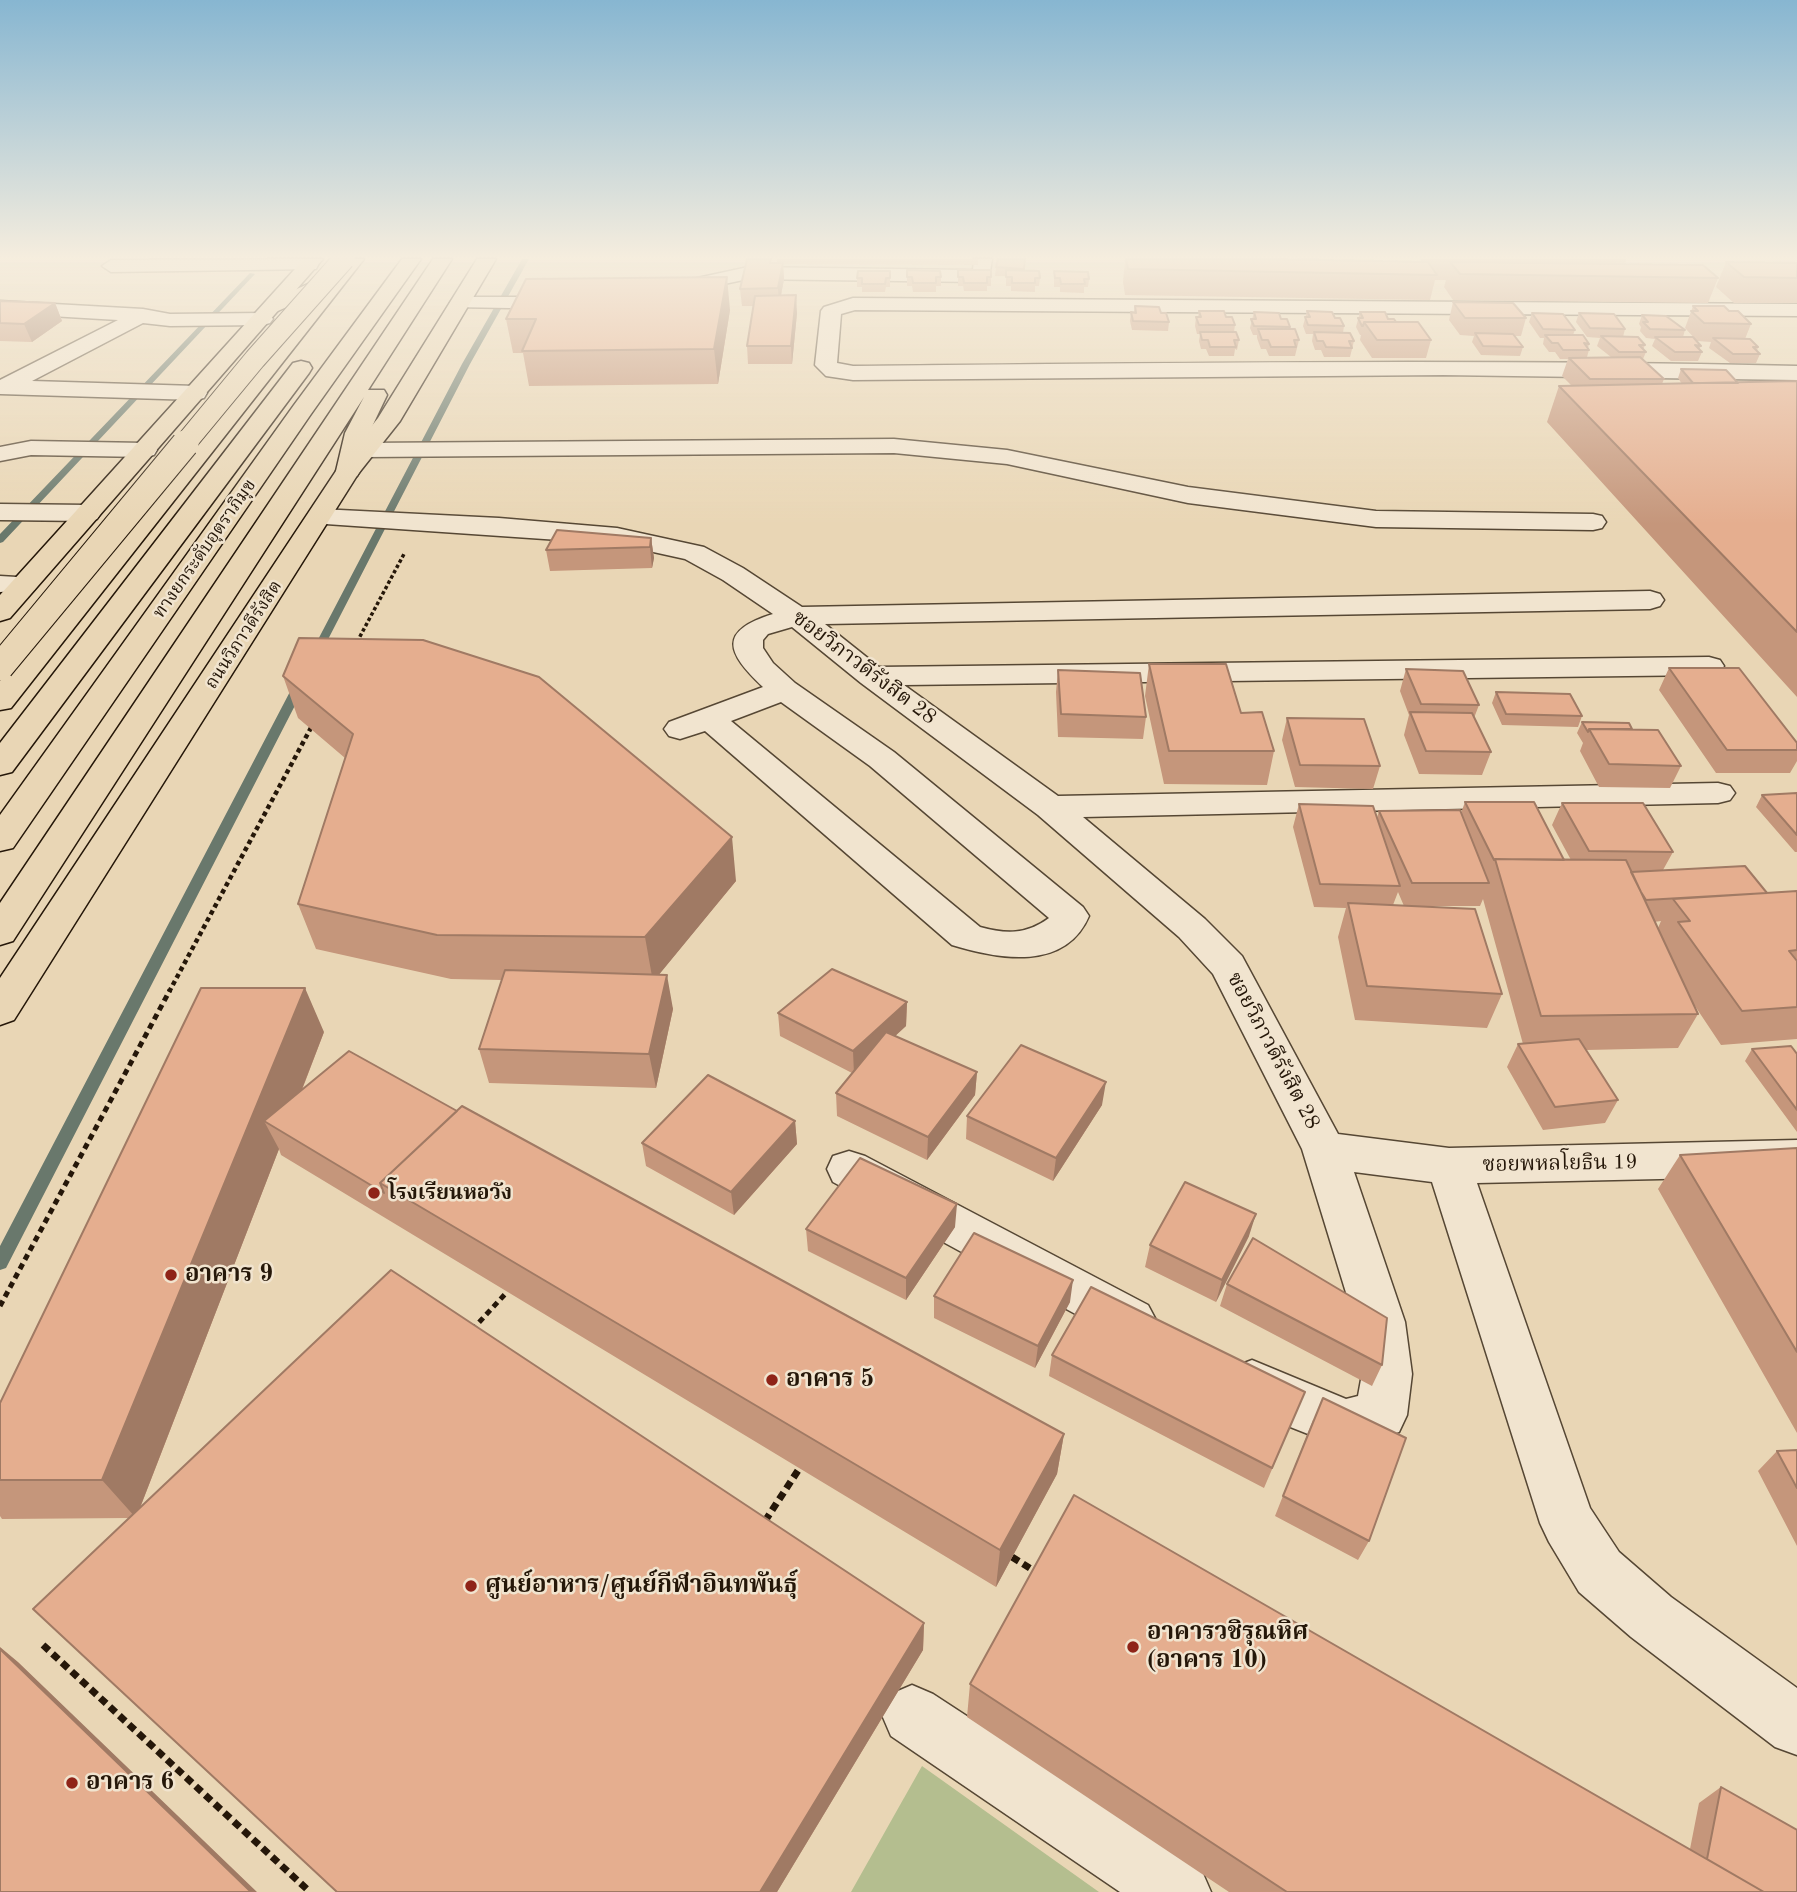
<!DOCTYPE html>
<html>
<head>
<meta charset="utf-8">
<style>
  body { margin:0 }
  canvas { display:block; background:#e9d6b5 }
</style>
</head>
<body>
<canvas width="1797" height="1892"></canvas>
<script>
const c = document.querySelector('canvas').getContext('2d');
c.lineJoin = 'round';
function paint(path, color) { c.fillStyle = color; c.fill(path, 'evenodd'); }
function trace(path, color, width, dash) { c.strokeStyle = color; c.lineWidth = width; c.lineCap = dash ? 'butt' : 'round'; c.setLineDash(dash || []); c.stroke(path); }
function write(font, color, halo, rows, align = 'center') {
  c.font = font + ' "Old Standard TT","Noto Serif Thai",serif'; c.lineWidth = 5; c.setLineDash([]); c.textBaseline = 'middle'; c.strokeStyle = halo; c.fillStyle = color; for (const [text, x, y, turn = 0] of rows) {
    c.save(); c.translate(x, y); c.rotate((+turn || 0) * Math.PI / 180); c.textAlign = isNaN(turn) ? turn : align; if (halo) c.strokeText(text, 0, 0); c.fillText(text, 0, 0); c.restore();
  }
}
paint(new Path2D(`
  M922,1766L1099,1892H851Z`), '#b4be8f');
paint(new Path2D(`
  M522,259H529L470,364L321,653L316,656L312,655L311,653L462,364Z
  M250,273L255,274L3,542L0,543V534Z
  M300,681L306,684L6,1268L0,1270V1246L294,684Z`), '#69786c');
const minor = new Path2D(`
  M309,259L318,265L316,269L111,272L102,266L111,260Z
  M974,259H992L989,278L977,282L748,279L672,295L662,289L665,285L748,267L973,270Z
  M460,297H565L572,299L575,303L572,307L565,309L453,307L450,303L453,299Z
  M853,298L1797,304V316L855,310L841,314L837,363L853,366C1168,363 1482,359 1797,366V380L1443,375L853,380L826,376L815,365L821,311L824,307Z
  M0,301L143,309L170,314L263,313L270,315L273,319L270,323L263,325L170,326L143,323L32,381L196,386L204,388L207,393L204,398L196,400L0,394V380L118,320L0,313Z
  M894,439L1007,450L1188,487L1376,511L1593,514L1602,516L1606,522L1602,528L1593,530L1376,527L1188,503L1007,464L894,453L366,457L357,455L354,450L357,445L366,443Z
  M31,441L145,443L154,445L157,450L154,455L145,457L31,455L0,461V447Z
  M0,504L88,505L97,507L101,513L97,519L88,521L0,520Z
  M320,509L499,518L617,528L704,547L743,568L802,607L1650,591L1660,594L1664,600L1660,606L1650,609L825,624L879,667L1709,657L1720,660L1724,666L1720,672L1709,675L904,685L1058,796L1718,783L1730,786L1735,793L1730,800L1718,803L1083,817L1205,919L1242,956L1338,1134L1449,1148L1797,1140V1176L1477,1183L1590,1508L1619,1552L1671,1597L1797,1688V1755L1775,1747L1631,1637L1579,1592L1549,1542L1540,1523L1432,1182L1354,1172L1405,1322L1412,1374L1407,1415L1399,1432L1346,1449L1260,1415L1234,1401L1226,1384L1234,1367L1252,1360L1346,1399L1358,1396L1362,1374L1355,1322L1302,1149L1213,974L1179,937L1038,815L861,683L792,627L768,634L763,640V648L773,663L795,683L894,752L1083,907L1089,916C1065,972 998,959 952,945L705,731L680,739L669,736L664,729L669,722L763,687C726,652 718,631 773,614L723,580L685,559L617,544L311,523L307,517L311,511ZM781,702L870,766L1049,918C1026,935 1006,934 980,927L731,721Z
  M0,576L34,578L38,584L34,590L0,592Z
  M849,1151L865,1156L1148,1305L1156,1320L1148,1335L1131,1342L1114,1335L833,1182L827,1169L833,1156Z
  M912,1685L933,1694L1201,1869L1211,1892H1120L891,1736L882,1715L891,1694Z`);
const major = new Path2D(`
  M304,259H323L10,618L0,621V595Z
  M477,259H496L400,421L358,474L14,1020L0,1025V978L336,471L378,418Z`);
const highway = new Path2D(`
  M345,259H364L11,708L0,710V681L316,294L271,314L264,312L261,308L264,304L334,272Z
  M402,259H421L311,414L13,848L0,851V815L294,405Z
  M433,259H452L368,390H384L387,395L369,433L360,471L357,476L348,478L339,476L336,471L345,433L364,397L13,941L0,945V903Z
  M301,361L309,363L312,368L309,373L12,772L0,775V743L293,363Z`);
trace(minor, '#564734', 3);
trace(major, '#251709', 3);
trace(highway, '#251709', 3);
trace(new Path2D(`
  M357,642L404,554`), '#251709', 3.5, [3.5, 2.5]);
trace(new Path2D(`
  M169,992L313,724`), '#251709', 4.5, [4.5, 3.5]);
trace(new Path2D(`
  M0,1306L170,990
  M472,1330L507,1292`), '#251709', 5, [6, 4.5]);
trace(new Path2D(`
  M765,1521L799,1469
  M1012,1557L1036,1572
  M43,1645L310,1892`), '#251709', 7, [8, 5]);
paint(minor, '#f1e4cf');
paint(major, '#e9d6b5');
paint(highway, '#e9d6b5');
const highwayBridgeFar1 = new Path2D(`
  M183,446L255,359L344,259`);
const highwayBridge = new Path2D(`
  M0,667L185,444`);
trace(highwayBridgeFar1, '#251709', 23, []);
trace(highwayBridge, '#251709', 29, []);
trace(highwayBridgeFar1, '#e9d6b5', 21);
trace(highwayBridge, '#e9d6b5', 27);
paint(new Path2D(`
  M771,259V263H777V259H978V265L783,264L784,279L781,295L797,313L792,364H748L747,346L753,306H742L740,289Z
  M1025,259L1024,271L1040,278L1039,286H1035V292L1011,291V286H1006V276H995L996,267Z
  M1125,259L1296,260L1422,262L1420,259H1626L1625,264L1718,278L1708,303L1453,300L1444,287L1446,280H1435L1430,300L1125,295L1123,282Z
  M1726,262L1797,278V303H1734L1716,287Z
  M907,270L941,277V286H936V292H913L912,286H907Z
  M958,270L991,277V286H987V291H964L963,286H958Z
  M890,271V287H886L885,292H862V287H857V278Z
  M1054,271L1089,279L1088,287H1084V293L1060,292V287H1054Z
  M0,301L55,303L62,321L32,342L0,341Z
  M1453,302L1526,318L1521,336H1515L1523,347L1520,356L1481,355L1472,342L1474,336L1460,335L1449,320Z
  M1135,306L1161,313L1169,322L1168,331L1132,330L1130,321L1131,312H1134Z
  M1693,306L1729,311L1751,324L1745,339L1758,347L1757,351L1760,354L1756,363H1730L1709,348L1711,342L1697,341L1685,328Z
  M730,310L718,384L529,386L523,353H513L506,319Z
  M1199,311L1226,317L1235,325L1234,332L1239,340L1237,350L1235,349L1234,356H1209L1206,349H1201L1199,341L1200,334H1197L1195,326L1196,317H1198Z
  M1307,311L1335,318L1344,326L1343,333L1354,341L1350,357H1324L1321,350H1315L1312,341L1313,334H1306L1303,326Z
  M1254,312L1281,319L1290,327V329L1299,340L1295,356H1269L1266,349H1261L1257,338V335H1253L1250,328Z
  M1360,312L1388,319L1431,340L1426,358H1372L1360,340L1361,335H1360L1356,327Z
  M1532,313L1575,330L1573,335L1589,344L1588,348L1589,350L1587,357H1611L1597,346L1600,338L1587,337L1576,322L1579,313L1625,329L1623,337L1645,345L1643,350L1646,352L1643,359L1664,379L1662,384H1682L1678,378L1681,369L1738,383L1797,381V697L1547,422L1559,386H1572L1562,376L1568,359H1560L1555,352H1549L1543,344L1544,338H1540L1529,322Z
  M1642,315L1685,330L1683,337L1701,346L1699,350L1702,352L1698,361H1671L1652,346L1655,339L1646,338L1640,331L1641,327L1639,324Z
  M651,538L654,558L652,568L550,571L546,550Z
  M1149,664L1241,713L1274,751L1267,785L1164,784L1145,696Z
  M1669,668L1797,743V761L1790,773H1716L1659,690Z
  M1406,669L1479,705L1474,718L1491,752L1482,775L1419,774L1404,735L1409,715L1400,691Z
  M1058,670L1146,717L1143,739L1058,737L1056,692Z
  M283,676L736,881L659,974L673,1009L656,1088L489,1083L479,1049L502,980L451,979L316,949L298,904L345,758L298,718Z
  M1496,692L1582,716L1578,727L1502,725L1492,703Z
  M1287,718L1380,766L1373,789L1295,787L1282,740Z
  M1582,722L1632,729L1681,766L1670,788L1599,787L1580,751L1583,743L1577,733Z
  M1797,793V852H1795L1756,807L1762,795Z
  M1465,802L1564,860H1571L1552,825L1562,803L1673,852L1663,870L1767,893L1797,891V1039L1721,1045L1693,1003L1698,1014L1678,1048L1586,1050L1618,1100L1605,1123L1543,1130L1507,1067L1518,1044H1523L1483,899L1480,906H1417L1502,994L1487,1028L1355,1020L1338,937L1346,908L1314,907L1293,827L1299,804L1377,818L1379,811L1461,813ZM1398,892L1404,906L1393,905ZM1661,921L1658,928L1654,922Z
  M907,1002L906,1026L895,1036L977,1072L975,1095L927,1160L837,1116L836,1093L852,1073L780,1036L778,1013Z
  M324,1032L302,1090L1064,1434L1057,1474L996,1587L281,1155L279,1149L140,1508L924,1623L923,1650L777,1892H337L129,1518L2,1519L0,1516V1403Z
  M1752,1049L1797,1054V1132L1745,1061Z
  M1102,1105L1053,1181L966,1139L967,1116Z
  M795,1121L797,1144L734,1215L646,1166L642,1143Z
  M1797,1148V1433L1658,1189L1680,1155Z
  M955,1227L906,1300L808,1251L806,1229Z
  M1249,1236L1216,1302L1145,1267L1150,1245Z
  M1227,1284L1382,1365L1372,1386L1220,1306Z
  M934,1296L1070,1302L1035,1368L934,1318Z
  M1052,1355L1305,1392L1264,1488L1049,1376Z
  M1313,1420L1369,1541L1358,1560L1275,1516Z
  M1797,1450V1546L1758,1471L1777,1451Z
  M970,1684L1690,1849L1699,1803L1721,1787L1797,1892H1229L967,1717Z`), '#c5967b');
paint(new Path2D(`
  M783,263L784,279L779,306L778,288Z
  M727,277L730,310L718,384L714,349Z
  M796,295L797,313L792,364L791,346Z
  M55,303L62,321L32,342L24,324Z
  M651,538L654,558L652,568L650,547Z
  M732,837L736,881L653,982L645,937Z
  M667,975L673,1009L656,1088L649,1054Z
  M305,988L324,1032L285,1133L264,1121L279,1149L136,1518L102,1480Z
  M907,1002L906,1026L854,1074L853,1051Z
  M977,1072L975,1095L927,1160L928,1137Z
  M1106,1082L1102,1105L1053,1181L1056,1158Z
  M795,1121L797,1144L734,1215L731,1192Z
  M957,1204L955,1227L906,1300V1278Z
  M1256,1214L1249,1236L1216,1302L1222,1280Z
  M1073,1280L1070,1302L1035,1368L1038,1346Z
  M1064,1434L1057,1474L996,1587L1000,1550Z
  M924,1623L923,1650L777,1892H760Z
  M0,1647L18,1662L257,1892H251L0,1649Z`), '#a07a64');
const building = new Path2D(`
  M747,259H771L770,263H783L778,288L740,289Z
  M998,259H1025L1024,269L996,267Z
  M1126,259H1272L1428,262L1437,275L1128,269Z
  M1450,262L1703,265L1718,278L1460,274Z
  M1726,262L1797,263V278L1744,277Z
  M907,270L940,271L941,277H936V283H913L912,277H907Z
  M958,270H991V277H987V283H964L963,277H958Z
  M1006,270L1039,271L1040,278H1035V283H1012V277H1006Z
  M858,271H890V278H886L885,284H862V278H857Z
  M1054,271L1088,272L1089,279H1084L1085,284H1061L1060,278H1055Z
  M727,277L714,349L522,351L536,319H506L526,279Z
  M796,295L791,346H747L755,296Z
  M0,301L55,303L24,324L0,323Z
  M1453,302L1513,303L1526,318H1465Z
  M1135,306L1159,307L1161,313H1166L1169,322L1133,321L1131,312L1136,313Z
  M1693,306H1724L1729,311H1738L1751,324L1704,323L1691,311H1698Z
  M1199,311H1224L1226,317H1232L1235,325H1199L1196,317H1201Z
  M1307,311L1332,312L1335,318H1340L1344,326L1308,325L1305,317H1310Z
  M1254,312L1279,313L1281,319H1287L1290,327L1254,326L1251,319H1256Z
  M1360,312H1385L1388,319H1394L1396,322H1364L1363,326H1362L1358,318H1363Z
  M1532,313L1563,314L1575,330L1543,329Z
  M1579,313L1614,314L1625,329L1590,328Z
  M1642,315L1666,316L1685,330L1650,329L1643,322H1648Z
  M1364,322H1418L1431,340H1377Z
  M1258,329H1295L1299,340H1294L1296,347H1271L1268,340H1262Z
  M1200,332H1236L1239,340H1234L1236,347H1210L1208,340H1202Z
  M1314,332L1350,333L1354,341H1349L1352,348L1326,347L1323,341H1317Z
  M1475,333L1513,334L1523,347L1483,346Z
  M1545,335H1583L1589,344L1584,343L1589,350H1563L1558,343H1552Z
  M1601,336L1638,337L1645,345H1639L1646,352H1619Z
  M1655,337H1693L1701,346L1695,345L1702,352H1675Z
  M1713,338L1750,339L1758,347H1753L1760,354H1733Z
  M1640,357L1664,379H1590L1569,358Z
  M1681,369L1726,370L1738,383H1693Z
  M1797,381V632L1559,386Z
  M557,530L651,538L650,547L546,550Z
  M299,638L423,640L539,677L732,837L645,937L437,935L298,904L353,734L283,676Z
  M1149,664H1226L1241,713L1262,712L1274,751H1169Z
  M1669,668H1739L1797,743V750H1727Z
  M1406,669L1463,671L1479,705L1421,704Z
  M1058,670L1140,673L1146,717L1061,714Z
  M1496,692L1570,694L1582,716L1506,714Z
  M1410,712L1472,713L1491,752L1426,751Z
  M1287,718L1364,719L1380,766L1300,765Z
  M1582,722L1629,723L1632,729H1589L1588,732Z
  M1589,729L1658,730L1681,766L1609,764Z
  M1797,793V835L1762,795Z
  M1465,802H1534L1564,860L1495,859L1494,860Z
  M1562,803H1643L1673,852L1589,851Z
  M1299,804L1373,806L1400,886L1320,884Z
  M1460,810L1489,883H1412L1379,811Z
  M1495,859L1626,860L1698,1014L1541,1016Z
  M1745,866L1767,893L1646,900L1641,892L1631,872Z
  M1797,891V950L1789,951L1797,961V1007L1742,1011L1678,922L1690,921L1673,899Z
  M1348,903L1475,909L1502,994L1367,986Z
  M832,969L907,1002L853,1051L778,1013Z
  M505,970L667,975L649,1054L479,1049Z
  M201,988H305L102,1480H0V1403Z
  M886,1032L977,1072L928,1137L836,1093Z
  M1579,1039L1618,1100L1555,1107L1518,1044Z
  M1021,1045L1106,1082L1056,1158L967,1116Z
  M1791,1046L1797,1054V1110L1752,1049Z
  M349,1051L457,1111L380,1183L384,1193L264,1121Z
  M708,1075L795,1121L731,1192L642,1143Z
  M462,1106L1064,1434L1000,1550L380,1183Z
  M1797,1148V1352L1680,1155Z
  M860,1158L957,1204L906,1278L806,1229Z
  M1185,1182L1256,1214L1222,1280L1150,1245Z
  M974,1233L1073,1280L1038,1346L934,1296Z
  M1253,1238L1387,1318L1382,1365L1227,1284Z
  M391,1270L924,1623L760,1892H337L33,1609Z
  M1091,1287L1305,1392L1272,1468L1052,1355Z
  M1323,1398L1406,1438L1369,1541L1283,1496Z
  M1797,1450V1488L1777,1451Z
  M1074,1495L1764,1892H1287L970,1684Z
  M0,1649L251,1892H0Z
  M1721,1787L1797,1830V1892H1764L1707,1859Z`);
paint(building, '#e5ae8f');
trace(building, '#a07a64', 2);
const sky = c.createLinearGradient(0, 0, 0, 524);
sky.addColorStop(0, '#87b6d1');
sky.addColorStop(0.49, '#f5edde');
sky.addColorStop(1, '#f5edde00');
c.fillStyle = sky;
c.fillRect(0, 0, 1797, 524);
for (const [x, y, r, color] of [
  [374,1193,7,"#8f2418"],
  [171,1275,7,"#8f2418"],
  [772,1380,7,"#8f2418"],
  [471,1586,7,"#8f2418"],
  [1133,1647,7,"#8f2418"],
  [72,1783,7,"#8f2418"]
]) { const dot = new Path2D(); dot.arc(x, y, r, 0, 2 * Math.PI); c.fillStyle = color; c.fill(dot); trace(dot, '#f1e4cf', 2.5); }
write('18px', '#251709', '#f1e4cf', [
  ["ทางยกระดับอุตราภิมุข",205,549,-55],
  ["ถนนวิภาวดีรังสิต",244,635,-57]
]);
write('21px', '#251709', '#f1e4cf', [
  ["ซอยวิภาวดีรังสิต 28",864,668,37],
  ["ซอยวิภาวดีรังสิต 28",1273,1051,62],
  ["ซอยพหลโยธิน 19",1560,1164,-1]
]);
write('bold 21px', '#251709', '#f1e4cf', [
  ["โรงเรียนหอวัง",388,1193]
], 'left');
write('bold 24px', '#251709', '#f1e4cf', [
  ["อาคาร 9",185,1275],
  ["อาคาร 5",786,1380],
  ["ศูนย์อาหาร/ศูนย์กีฬาอินทพันธุ์",485,1586],
  ["อาคารวชิรุณหิศ",1147,1633],
  ["(อาคาร 10)",1147,1661],
  ["อาคาร 6",86,1783]
], 'left');
</script>
</body>
</html>
